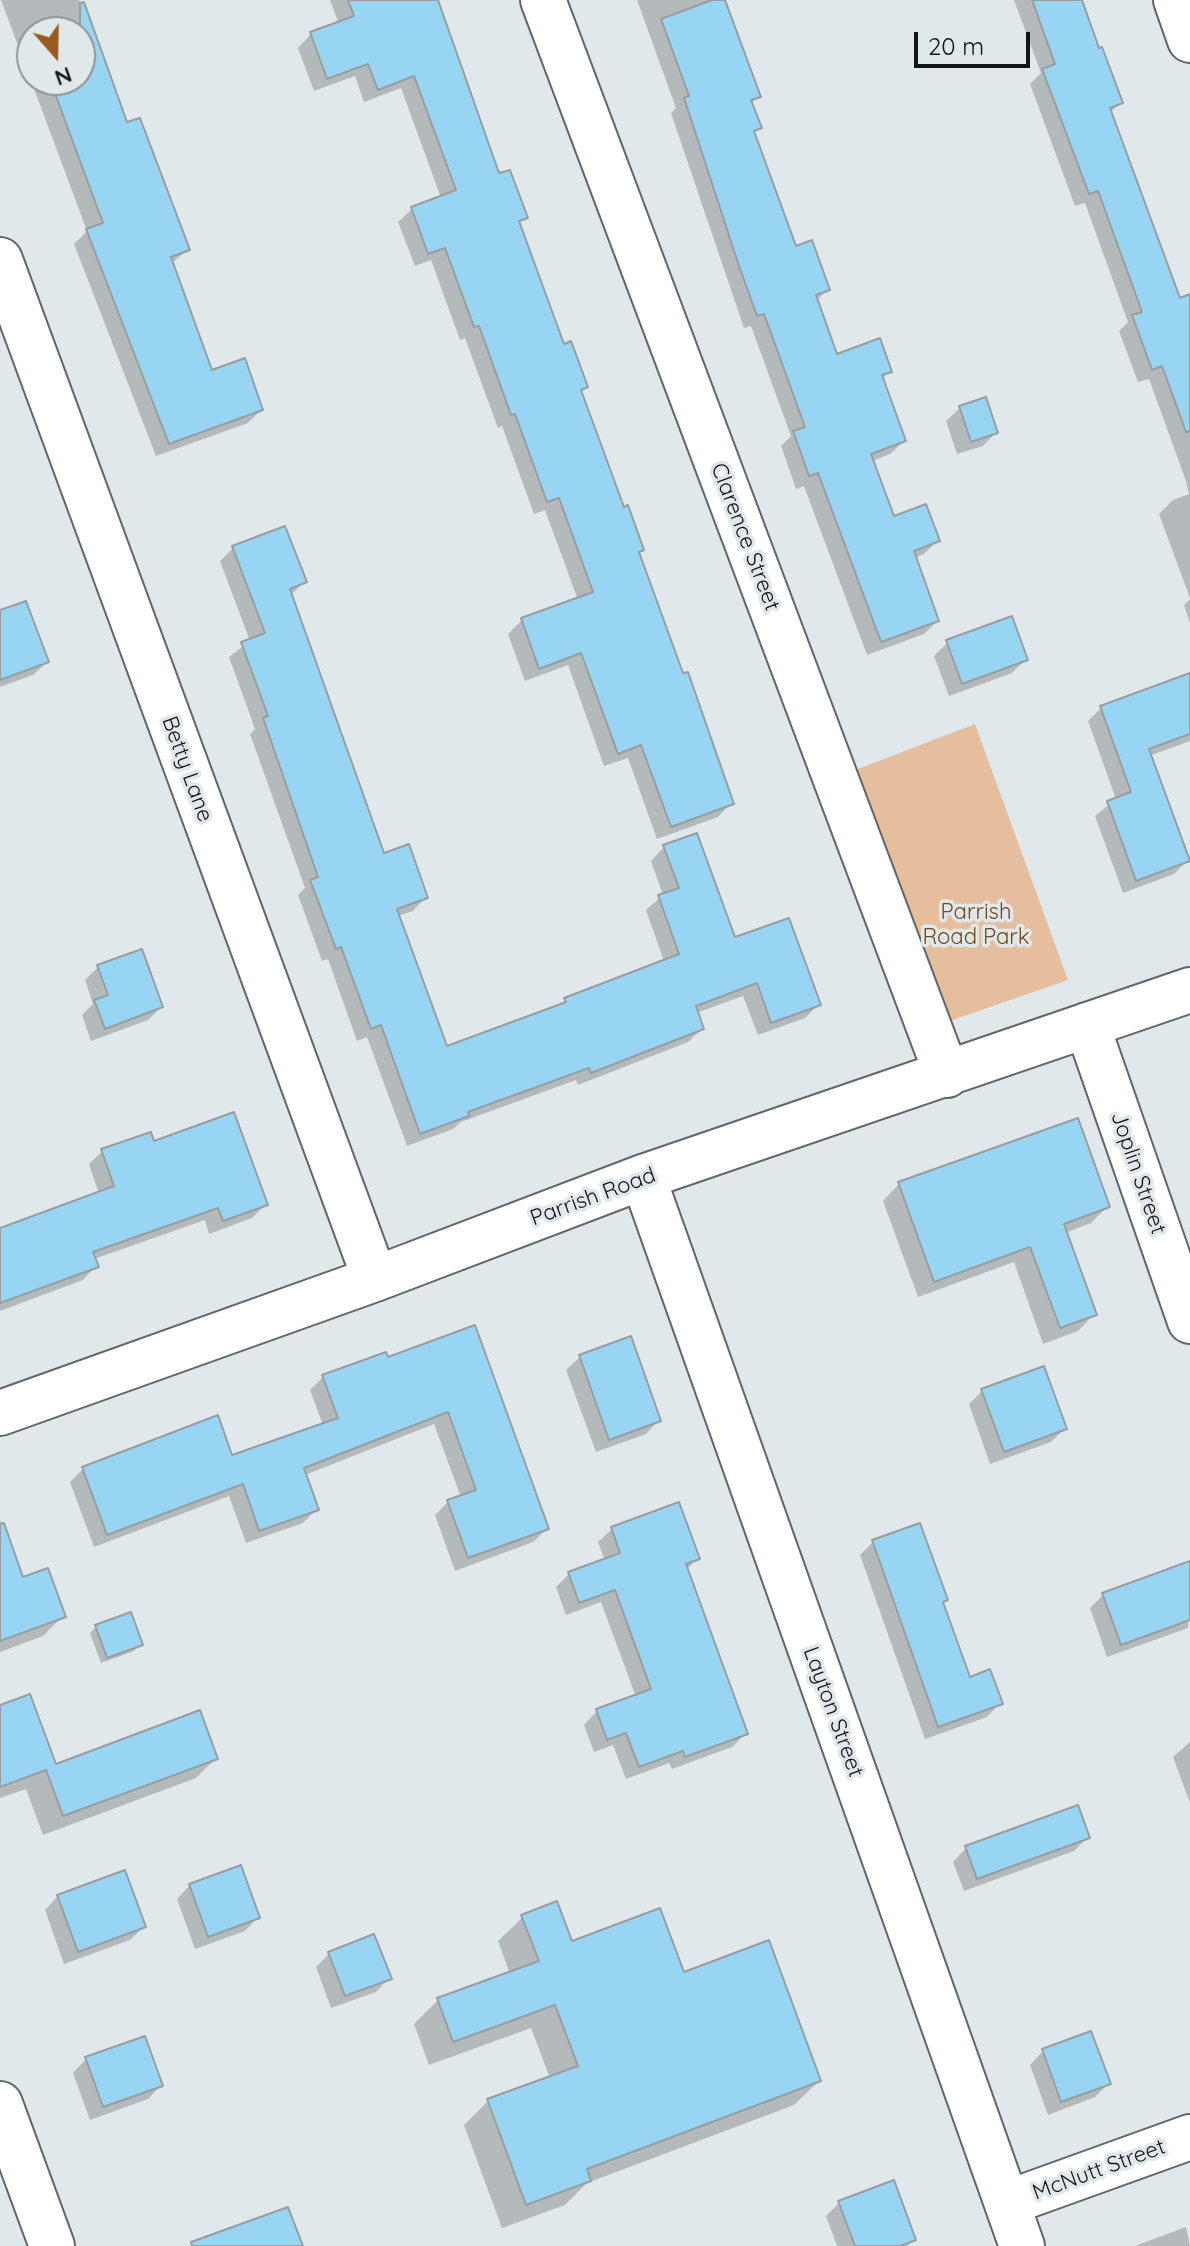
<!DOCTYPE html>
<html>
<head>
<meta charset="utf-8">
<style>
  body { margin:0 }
  #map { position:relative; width:1190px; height:2246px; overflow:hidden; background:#e1e8eb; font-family:Quicksand,sans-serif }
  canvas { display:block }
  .north { position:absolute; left:16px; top:16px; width:80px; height:80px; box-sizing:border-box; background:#e1e8eb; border:2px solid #8f9496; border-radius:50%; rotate:160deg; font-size:22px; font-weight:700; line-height:32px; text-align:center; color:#131516 }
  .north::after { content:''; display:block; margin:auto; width:28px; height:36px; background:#975c1d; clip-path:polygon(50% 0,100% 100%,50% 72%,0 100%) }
  .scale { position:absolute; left:914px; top:32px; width:116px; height:36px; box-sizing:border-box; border:4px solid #131516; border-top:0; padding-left:10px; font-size:24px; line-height:28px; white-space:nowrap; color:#131516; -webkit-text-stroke:6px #e1e8eb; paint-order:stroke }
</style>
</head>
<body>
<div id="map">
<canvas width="1190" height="2246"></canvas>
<div class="north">N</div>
<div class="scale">20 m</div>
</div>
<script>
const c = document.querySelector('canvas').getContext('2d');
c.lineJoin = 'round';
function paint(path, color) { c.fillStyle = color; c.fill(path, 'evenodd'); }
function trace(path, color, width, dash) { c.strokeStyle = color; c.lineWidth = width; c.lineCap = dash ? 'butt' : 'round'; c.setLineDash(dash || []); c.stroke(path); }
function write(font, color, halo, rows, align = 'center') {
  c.font = font + ' Quicksand,sans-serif'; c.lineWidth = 7; c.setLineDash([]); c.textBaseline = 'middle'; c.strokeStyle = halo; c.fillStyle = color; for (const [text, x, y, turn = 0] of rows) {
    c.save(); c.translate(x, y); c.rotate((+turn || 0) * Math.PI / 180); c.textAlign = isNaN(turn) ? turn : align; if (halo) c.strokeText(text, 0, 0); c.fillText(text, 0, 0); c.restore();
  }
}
paint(new Path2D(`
  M975,724L1068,980L941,1024L850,772Z`), '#e4be9d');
paint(new Path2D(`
  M1,0H79L126,125L187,250L171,264L211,373L261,410L248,423L156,456L74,244L87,231ZM32,32H80V80H32Z
  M330,0H434L498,176L525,217L519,224L563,346L586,387L580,393L622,509L642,550L638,554L731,803L718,817L657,839L628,758L604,766L568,665L525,681L508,634L522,620L578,600L545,510L534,514L502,426L498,428L465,338L460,340L431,260L415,266L398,222L412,209L441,198L401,88L364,102L355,76L314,91L298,48L311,34L339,24Z
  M637,0H723L758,96L751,104L759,128L753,134L795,248L828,289L816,301L836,356L890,371L882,379L904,441L890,454L872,461L892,519L937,541L924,554L914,558L937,621L924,634L867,655L804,486L796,489L781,446L791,436L751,326L744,328L671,113L676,108Z
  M1014,0H1081L1120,103L1110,113L1178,301L1190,307V598L1159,514L1173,500L1189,494L1186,481L1149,379L1138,382L1119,331L1128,322L1085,203L1075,206L1030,84L1041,73Z
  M960,408L996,432L983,446L957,454L946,421Z
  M233,548L304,582L290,596L383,855L426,897L413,911L398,916L446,1048L558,1007L565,1000L664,961L646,910L663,895L651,861L664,847L734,940L818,1005L805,1018L758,1035L743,996L696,1013L702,1029L688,1042L578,1085L576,1080L461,1122L453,1129L407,1146L367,1037L357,1041L328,959L322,961L298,895L305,888L250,734L255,729L229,657L250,641L220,561Z
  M1190,599V623L1184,605Z
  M0,613L47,662L33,675L0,687Z
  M948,642L1026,659L1012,673L949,696L934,656Z
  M1190,681V741L1149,756L1187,861L1174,874L1123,893L1095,816L1116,799L1088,721L1101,708Z
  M98,967L161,1007L148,1020L91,1041L82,1015L93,1004L85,980Z
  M153,1144L265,1205L252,1218L209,1234L205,1220L94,1259L96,1266L83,1280L0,1311V1230L99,1194L89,1164L102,1151Z
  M899,1184L1108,1206L1091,1223L1065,1233L1094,1314L1078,1331L1043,1344L1014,1262L918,1297L883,1201Z
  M474,1328L547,1529L533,1542L455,1571L435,1515L448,1502L461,1497L434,1424L305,1475L317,1509L303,1523L246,1543L229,1496L94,1547L70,1482L84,1468L231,1458L323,1425L310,1390L324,1376L386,1360Z
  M580,1357L659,1420L646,1434L596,1452L566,1370Z
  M982,1391L1065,1428L1051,1442L990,1464L969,1404Z
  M0,1519L22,1580L63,1616L43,1636L0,1652Z
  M612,1529L697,1559L686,1570L745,1734L732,1747L672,1769L669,1763L626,1779L613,1745L594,1752L584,1725L597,1711L636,1697L601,1602L566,1615L556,1587L569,1574L605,1561L598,1542Z
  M873,1542L946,1599L941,1604L969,1679L1000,1703L987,1717L925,1739L860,1555Z
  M1190,1582L1188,1628L1107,1657L1090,1608L1103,1595Z
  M96,1627L140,1644L134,1651L101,1663L90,1633Z
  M0,1707L54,1767L216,1758L196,1778L43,1835L26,1789L0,1798Z
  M1190,1742V1803L1173,1757Z
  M1088,1837L1074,1851L964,1891L953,1862L966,1848Z
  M190,1885L258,1917L245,1931L195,1949L177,1899Z
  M58,1896L144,1927L130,1940L64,1964L45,1910Z
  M523,1917L571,1944L683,1974L819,2081L794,2105L587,2183L565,2205L502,2228L464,2125L488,2101L550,2078L531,2028L429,2065L414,2024L438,2000L510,1974L498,1941Z
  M329,1954L389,1978L376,1992L331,2008L316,1967Z
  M1043,2051L1108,2084L1095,2097L1048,2115L1030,2065Z
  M86,2059L161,2085L148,2099L90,2120L73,2073Z
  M840,2202L914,2239L907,2246H837L826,2216Z
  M1186,2227L1190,2246H1135Z`), '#0003');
const building = new Path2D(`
  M348,0H438L499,173L510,170L528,218L519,221L564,344L571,341L588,387L581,390L624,507L628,505L644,550L639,552L683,673L688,672L734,804L671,827L641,745L618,754L581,653L539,669L521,618L593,592L559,498L547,502L515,414L511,415L479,326L474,327L445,248L428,254L411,207L456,190L414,76L378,90L368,64L327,79L310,32L354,16Z
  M712,0H725L761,97L751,100L762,128L754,131L796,246L812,240L830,290L816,295L837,354L880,338L892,372L882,375L906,441L871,454L894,516L926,504L940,541L914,551L939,621L881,642L818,473L809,476L793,431L805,427L764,314L757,316L739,266L684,98L689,96L661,19Z
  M1032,0H1082L1099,48L1102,47L1123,103L1110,108L1180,298L1190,294V431L1186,432L1162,366L1152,370L1132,315L1142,312L1098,191L1089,194L1042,69L1055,64Z
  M84,2L127,122L140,118L190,250L171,257L212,370L245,358L263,410L169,444L86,229L103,223L50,80H80V3Z
  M986,397L998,433L971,442L959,406Z
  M285,526L307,582L290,589L384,853L409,844L428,898L397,909L447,1046L566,1002L564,998L679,954L658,895L679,888L663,845L697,833L735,937L789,918L821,1005L771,1023L757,983L696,1006L704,1029L591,1073L589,1068L468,1112L469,1116L420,1134L381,1025L371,1029L341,947L336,949L310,880L318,877L263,718L268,716L241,642L265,633L232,546Z
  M26,601L49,662L0,680V610Z
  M1012,616L1028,660L962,684L946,640Z
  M1190,673V734L1149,749L1190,861L1136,881L1107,801L1131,792L1100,706Z
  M142,949L163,1007L105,1029L94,1000L108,995L97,965Z
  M234,1112L268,1205L223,1221L218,1208L93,1252L99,1267L0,1303V1228L114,1186L101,1149L151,1132L154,1141Z
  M1078,1118L1110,1207L1064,1224L1097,1315L1060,1328L1030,1247L934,1282L898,1182Z
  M475,1325L549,1529L468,1558L447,1500L476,1490L448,1412L304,1468L319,1510L259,1531L243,1484L107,1535L82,1467L218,1415L232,1455L338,1418L322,1375L386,1352L388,1357Z
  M631,1336L661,1421L609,1440L579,1355Z
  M1044,1366L1067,1429L1004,1452L981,1389Z
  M679,1502L700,1559L686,1564L748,1734L685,1757L683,1751L639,1767L626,1733L607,1740L596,1709L651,1689L615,1590L579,1603L568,1572L620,1553L611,1527Z
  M4,1523L23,1577L48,1568L66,1617L0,1641V1524Z
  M920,1523L948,1600L943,1602L970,1677L990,1669L1003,1704L938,1727L872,1540Z
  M1190,1561V1620L1121,1645L1102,1593Z
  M131,1612L143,1645L107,1658L95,1625Z
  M30,1694L56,1764L200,1710L218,1759L63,1816L46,1770L0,1787V1705Z
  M1078,1805L1090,1838L977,1879L965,1846Z
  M241,1865L260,1918L208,1937L189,1884Z
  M125,1870L146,1927L78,1952L57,1895Z
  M557,1901L572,1941L660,1908L684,1972L769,1940L821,2081L587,2169L591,2181L526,2205L487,2099L578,2066L555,2005L453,2042L437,1998L539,1961L521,1915Z
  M374,1934L392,1979L345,1996L328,1952Z
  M1091,2031L1111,2084L1061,2102L1042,2049Z
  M145,2036L163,2086L103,2107L85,2057Z
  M894,2180L916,2240L900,2246H855L838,2201Z
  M288,2207L303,2246H192L191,2242Z`);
paint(building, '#98d5f3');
trace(building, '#979da0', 2);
const street = new Path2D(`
  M543,0L947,1075
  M1176,0L1190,40
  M0,260L375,1279
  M1087,1025L1190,1321
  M643,1177L1022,2246
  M0,1413L375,1279L643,1177L1190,990
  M0,2104L52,2246
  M1007,2203L1190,2137`);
trace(street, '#606669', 48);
trace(street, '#fff', 44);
write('22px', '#131516', '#e1e8eb', [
  ["Clarence Street",745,537,69],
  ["Betty Lane",187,769,70],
  ["Joplin Street",1138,1173,71],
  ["Parrish Road",593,1197,-20],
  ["Layton Street",833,1712,70],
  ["McNutt Street",1099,2170,-20]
]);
write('22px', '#73471a', '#e1e8eb', [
  ["Parrish",976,912],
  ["Road Park",976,937]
]);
</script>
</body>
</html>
